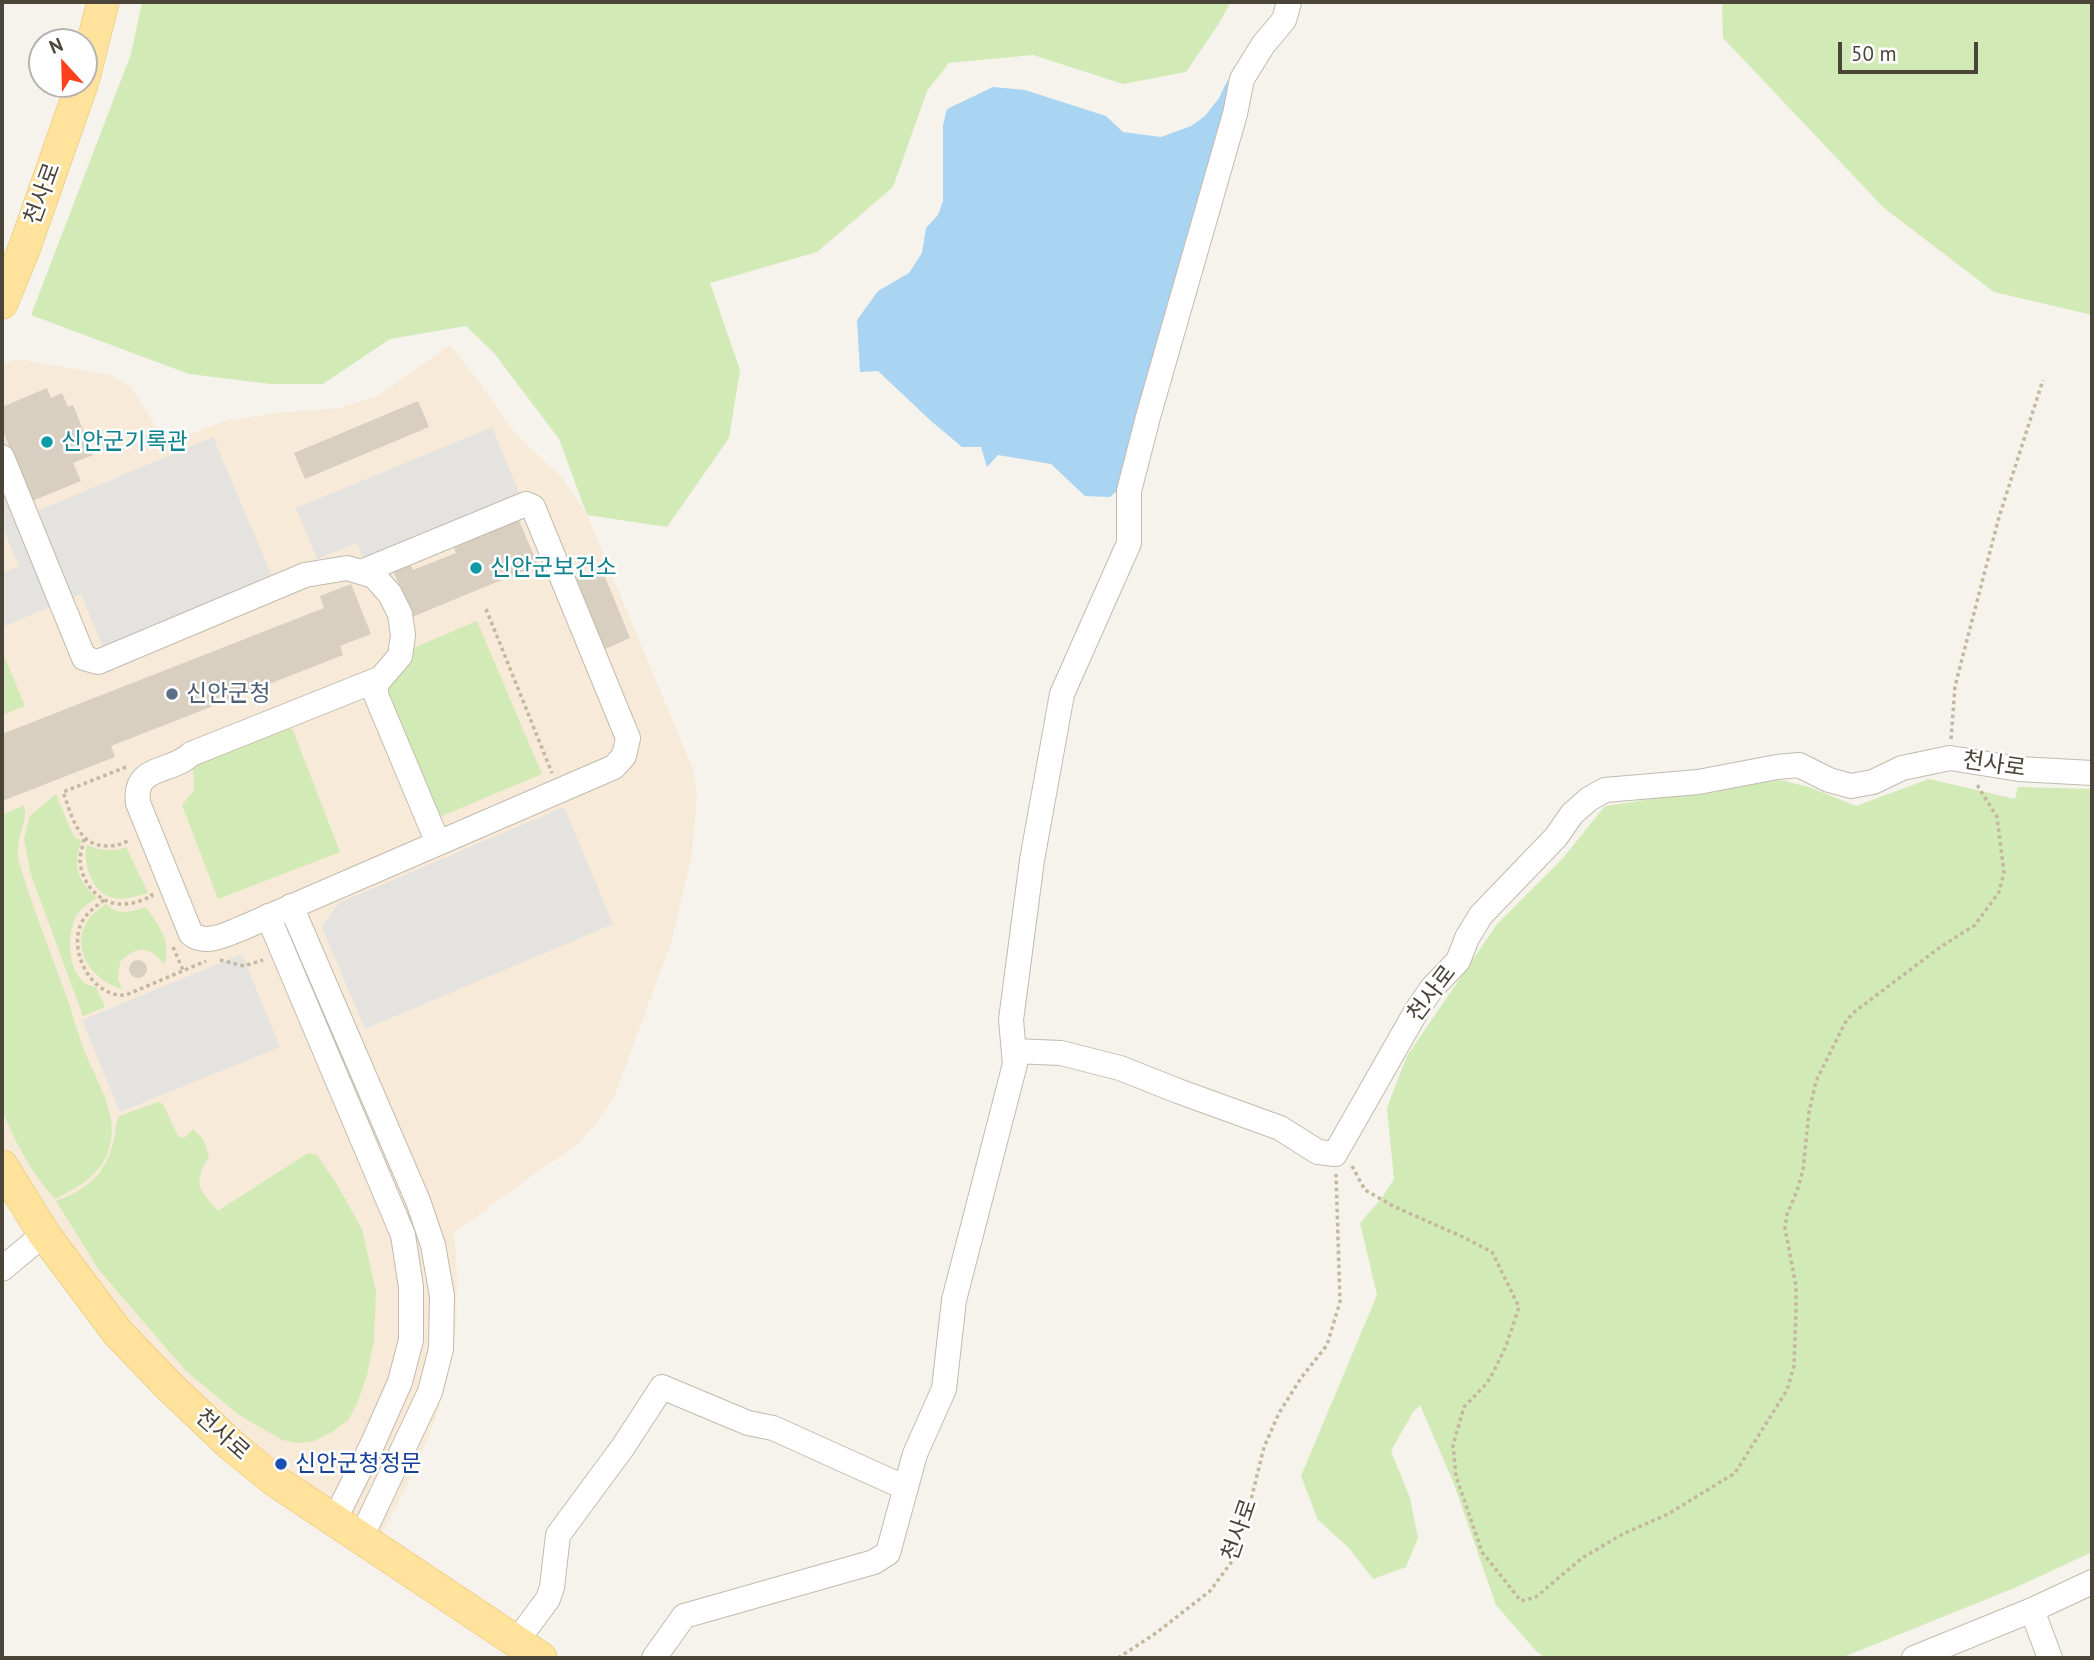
<!DOCTYPE html>
<html>
<head>
<meta charset="utf-8">
<style>
  body { margin:0 }
  #map { position:relative; width:2094px; height:1660px; overflow:hidden; background:#f6f3ec; font-family:"PT Sans",sans-serif }
  canvas { display:block }
  .frame { position:absolute; inset:0; border:4px solid #4b4439; pointer-events:none }
  .north { position:absolute; left:28px; top:28px; width:70px; height:70px; box-sizing:border-box; background:#fff; border:2px solid #b7b4b0; border-radius:50%; rotate:338deg; font-size:19px; font-weight:700; line-height:28px; text-align:center; color:#4b4439 }
  .north::after { content:''; display:block; margin:auto; width:24px; height:32px; background:#fc3f1d; clip-path:polygon(50% 0,100% 100%,50% 72%,0 100%) }
  .scale { position:absolute; left:1838px; top:42px; width:140px; height:32px; box-sizing:border-box; border:4px solid #4b4439; border-top:0; padding-left:9px; font-size:21px; line-height:24px; white-space:nowrap; color:#4b4439; -webkit-text-stroke:5px #fff; paint-order:stroke }
</style>
</head>
<body>
<div id="map">
<canvas width="2094" height="1660"></canvas>
<div class="frame"></div>
<div class="north">N</div>
<div class="scale">50 m</div>
</div>
<script>
const c = document.querySelector('canvas').getContext('2d');
c.lineJoin = 'round';
function paint(path, color) { c.fillStyle = color; c.fill(path, 'evenodd'); }
function trace(path, color, width, dash) { c.strokeStyle = color; c.lineWidth = width; c.lineCap = dash ? 'butt' : 'round'; c.setLineDash(dash || []); c.stroke(path); }
function write(font, color, halo, rows, align = 'center') {
  c.font = font + ' "PT Sans","Noto Sans KR",sans-serif'; c.lineWidth = 5; c.setLineDash([]); c.textBaseline = 'middle'; c.strokeStyle = halo; c.fillStyle = color; for (const [text, x, y, turn = 0] of rows) {
    c.save(); c.translate(x, y); c.rotate((+turn || 0) * Math.PI / 180); c.textAlign = isNaN(turn) ? turn : align; if (halo) c.strokeText(text, 0, 0); c.fillText(text, 0, 0); c.restore();
  }
}
paint(new Path2D(`
  M450,345L484,389L513,431L562,478L587,515L693,770L697,794L692,854L671,943L614,1097L594,1126L576,1146L541,1169L454,1233L457,1273L456,1328L448,1376L436,1418L416,1467L379,1539L250,1450L162,1366L16,1174L2,1142V365L17,359L110,375L130,386L167,444L224,421L284,412L339,408L378,396Z`), '#f7ead8');
paint(new Path2D(`
  M142,2H1231L1218,25L1186,72L1123,84L1033,55L949,63L927,91L893,187L817,252L710,283L740,370L729,438L667,527L587,515L559,439L494,353L466,326L390,339L323,384H271L189,374L31,315L131,54Z
  M1722,2H2092V315L1994,292L1884,208L1723,38Z
  M477,621L542,774L437,818L384,691L411,649Z
  M2,651L25,706L2,715Z
  M292,728L340,852L218,899L182,805L194,790L193,766Z
  M1929,779L2015,799L2018,787L2092,789V1552L2019,1586L1841,1658H1546L1537,1652L1496,1605L1454,1484L1420,1405L1413,1412L1391,1451L1410,1498L1418,1538L1406,1567L1373,1579L1349,1548L1318,1520L1301,1476L1377,1295L1360,1223L1381,1199L1394,1179L1387,1108L1407,1056L1497,924L1563,858L1605,806L1780,780L1809,787L1856,806Z
  M56,794L73,835L77,839L82,840C72,864 77,881 97,898C91,902 84,906 79,912C64,931 67,984 96,987L105,1007L83,1016L31,875L24,839L30,816Z
  M24,805C29,822 13,841 19,862C33,909 51,953 67,998C73,1013 76,1029 82,1044C92,1074 117,1109 111,1140C106,1172 81,1186 55,1199C32,1174 14,1141 2,1109V815Z
  M87,845C100,851 113,852 126,847L148,893C137,896 126,900 115,898C93,896 82,863 87,845Z
  M106,904C117,916 132,912 146,907C157,924 173,941 164,964C149,946 137,945 120,962L118,978L122,989C93,981 68,948 89,919C93,913 100,909 106,904Z
  M158,1102L163,1104L178,1136L184,1138L193,1129L203,1139L209,1156C193,1184 198,1189 218,1211L308,1153L317,1155L336,1183L362,1229L376,1291L374,1341L367,1375L357,1404L348,1420L332,1432L314,1441L299,1443L282,1440L239,1415L185,1370L99,1270L56,1201C87,1189 104,1177 113,1143C116,1134 115,1125 119,1116Z`), '#d2eab5');
paint(new Path2D(`
  M492,427L522,500L365,564L357,543L317,559L296,508Z
  M213,437L272,576L103,647L81,594L2,627V573L19,566L2,526V440L4,439L35,512Z
  M564,807L613,924L365,1029L322,927L339,903Z
  M242,954L280,1047L120,1112L82,1020Z`), '#e5e3e0');
paint(new Path2D(`
  M1228,79L1226,111L1123,486L1110,497L1085,496L1051,464L998,455L987,467L981,447H962L931,421L878,371L860,372L857,320L878,291L909,273L922,253L926,228L938,215L943,201V125L947,109L993,87L1025,90L1106,116L1123,132L1161,137L1191,126L1205,116L1219,98Z`), '#a9d4f2');
paint(new Path2D(`
  M47,388L51,398L62,393L68,407L73,405L93,455L73,463L81,481L32,501L2,429V407Z
  M418,401L429,427L305,479L294,453Z
  M517,516L538,565L412,617L390,563L407,556L413,570L456,553L454,548L472,540L470,535Z
  M601,567L630,638L603,650L573,579Z
  M351,584L371,634L340,646L343,655L111,746L115,757L2,801V734L324,608L320,596Z
  M129 969a9 9 0 1 1 18 0a9 9 0 1 1-18 0Z`), '#d8cfc1');
const minor = new Path2D(`
  M2,457L84,658L98,662L305,575L347,568L374,576L390,594L400,614L403,635L400,656L376,684V695L438,843
  M361,572L526,504L533,507L628,738L624,756L614,767L240,929C225,935 206,945 191,934L138,803C133,764 171,774 191,754L379,679
  M291,906L418,1201L433,1245L442,1296L441,1349L430,1392L361,1538
  M268,916L403,1235L411,1287V1340L400,1382L373,1443L334,1521
  M1014,1051L1061,1053L1120,1068L1178,1091L1280,1128L1318,1152L1335,1154L1417,1010L1432,988L1458,961L1467,938L1481,915L1556,837L1572,814L1589,799L1605,790L1698,782L1777,767L1799,765L1829,780L1851,786L1873,782L1902,768L1950,758L2019,769L2092,773
  M2,1269L44,1234
  M2032,1610L2050,1658
  M516,1642L548,1599L552,1587L558,1535L623,1447L662,1387L748,1423L773,1428L906,1488
  M654,1658L684,1616L874,1562L888,1553L915,1454L944,1389L954,1300L1015,1064L1011,1020L1032,860L1062,694L1129,543V491L1148,417L1235,114L1242,79L1263,45L1284,20L1289,2
  M1914,1658L2032,1610L2092,1582`);
const major = new Path2D(`
  M84,77L103,2
  M2,303L24,249L82,84
  M2,1166L44,1234L118,1333L169,1386L231,1445L274,1480L541,1658`);
trace(minor, '#c2bbae', 26);
trace(major, '#e6c16a', 33);
trace(new Path2D(`
  M486,609L552,773
  M1951,739L1955,686L1999,517L2043,380
  M126,767L63,792C72,815 77,846 107,846C116,846 122,844 130,840
  M84,839C83,846 80,854 80,861C82,884 100,906 125,904C134,904 143,900 152,896L151,893
  M104,900C95,907 86,913 81,924C68,953 93,998 126,995L206,961
  M173,947L183,970
  M220,960L244,966L263,960
  M1352,1166L1365,1190L1393,1206L1463,1237L1492,1252L1519,1307L1506,1346L1494,1371L1487,1383L1464,1407L1453,1445L1456,1476L1482,1552L1521,1601L1536,1597L1582,1558L1623,1534L1668,1514L1735,1473L1787,1390L1794,1366L1796,1311V1286L1785,1228L1787,1214L1797,1191L1803,1170L1809,1112L1816,1081L1845,1023L1853,1013L1939,948L1975,925L1999,892L2004,873L1997,817L1976,783
  M1118,1658L1156,1633L1210,1591L1233,1560L1250,1504L1264,1447L1279,1413L1301,1378L1327,1345L1340,1302L1336,1174`), '#c4b79f', 3.5, [3.5, 3.5]);
trace(minor, '#fff', 24);
trace(major, '#ffe39c', 32);
for (const [x, y, r, color] of [
  [47,442,7,"#0f9aa8"],
  [476,568,7,"#0f9aa8"],
  [172,694,7,"#5c6f8a"],
  [281,1464,7,"#1a4fb4"]
]) { const dot = new Path2D(); dot.arc(x, y, r, 0, 2 * Math.PI); c.fillStyle = color; c.fill(dot); trace(dot, '#fff', 2.5); }
write('23px', '#4b4439', '#fff', [
  ["천사로",43,194,-70],
  ["천사로",1994,765,8],
  ["천사로",1432,994,-53],
  ["천사로",222,1435,42],
  ["천사로",1240,1530,-71]
]);
write('23px', '#0d838f', '#fff', [
  ["신안군기록관",61,442],
  ["신안군보건소",490,568]
], 'left');
write('23px', '#4e5e75', '#fff', [
  ["신안군청",186,694]
], 'left');
write('23px', '#164399', '#fff', [
  ["신안군청정문",295,1464]
], 'left');
</script>
</body>
</html>
